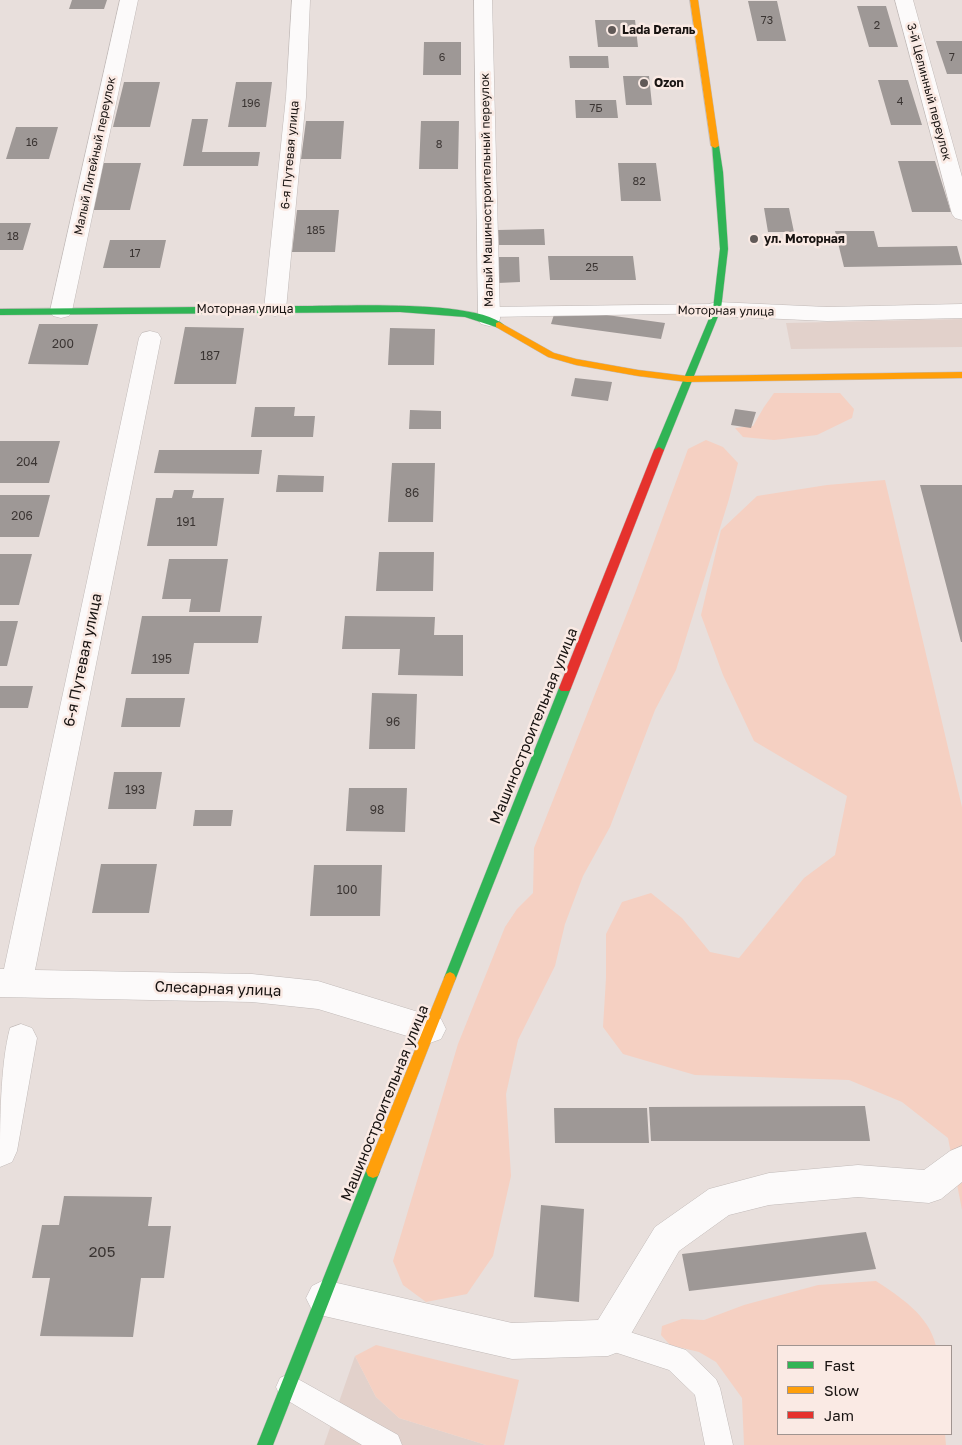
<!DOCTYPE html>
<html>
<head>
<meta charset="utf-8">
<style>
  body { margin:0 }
  #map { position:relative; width:962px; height:1445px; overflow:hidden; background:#e8dfdc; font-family:"Golos Text",sans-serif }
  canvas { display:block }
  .legend { position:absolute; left:777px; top:1345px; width:175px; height:90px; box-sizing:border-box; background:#faeae4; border:1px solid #a09490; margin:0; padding:6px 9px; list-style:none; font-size:15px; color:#181311 }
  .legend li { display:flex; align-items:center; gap:10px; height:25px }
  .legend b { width:25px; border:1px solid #a09490 }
</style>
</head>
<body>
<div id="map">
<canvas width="962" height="1445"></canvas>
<ul class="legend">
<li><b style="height:6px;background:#30b455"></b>Fast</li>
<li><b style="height:6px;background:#ff9f0a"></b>Slow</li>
<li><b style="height:6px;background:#e5322d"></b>Jam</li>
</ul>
</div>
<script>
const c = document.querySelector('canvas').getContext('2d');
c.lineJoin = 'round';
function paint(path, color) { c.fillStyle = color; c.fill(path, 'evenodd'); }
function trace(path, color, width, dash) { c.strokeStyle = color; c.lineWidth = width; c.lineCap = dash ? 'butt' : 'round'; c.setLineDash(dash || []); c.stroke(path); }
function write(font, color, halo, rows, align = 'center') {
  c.font = font + ' "Golos Text",sans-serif'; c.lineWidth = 5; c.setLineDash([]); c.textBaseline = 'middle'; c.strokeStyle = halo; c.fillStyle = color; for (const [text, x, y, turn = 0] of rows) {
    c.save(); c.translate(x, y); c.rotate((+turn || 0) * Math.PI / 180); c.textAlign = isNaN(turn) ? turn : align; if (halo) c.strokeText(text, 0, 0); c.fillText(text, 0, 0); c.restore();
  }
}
paint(new Path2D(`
  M962,319V347L791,349L786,323Z
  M355,1356L376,1397L399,1418L486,1445H324Z`), '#e2d1cb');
paint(new Path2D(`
  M774,393H840L854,409L852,418L817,435L774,440L743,437L735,428L753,426L764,407Z
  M706,440L723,447L738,463L729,499L676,670L655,710L610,827L583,876L565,924L555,966L518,1040L506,1094L511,1176L493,1256L467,1294L426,1302L403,1285L393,1261L458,1044L505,927L517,909L533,893L534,848L635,593L688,449Z
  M885,480L962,807V1210L948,1138L902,1102L849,1080L695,1075L623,1054L603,1027L606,978V934L622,902L651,893L682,918L710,952L739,958L804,878L835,855L847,796L754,741L723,675L701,615L721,530L757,496L827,485Z
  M876,1281C900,1297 929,1315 936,1346H778V1434H945L946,1445H744L742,1398L716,1362L699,1352L670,1345L661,1335L662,1326L682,1319L704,1320L744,1305L818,1285Z
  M376,1345L519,1380L504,1445H486L399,1418L376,1397L355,1356Z`), '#f5d0c2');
paint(new Path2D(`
  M72,0H107L104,9H69Z
  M748,1H777L786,41H757Z
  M857,6H886L898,47H869Z
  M595,20H635L638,47H598Z
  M936,41H962V74H947Z
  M424,42H461V75H423Z
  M569,56H608L609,68H570Z
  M623,76H649L652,105H626Z
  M878,80H908L922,125H891Z
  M124,82H160L150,127H113Z
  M236,82H272L266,127H228Z
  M575,100H616L618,118H576Z
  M192,119H208L202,152H260L258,166H183Z
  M306,121H344L341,159H301Z
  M421,121H459L458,169H419Z
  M16,127H58L49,159H6Z
  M898,161H935L951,212H912Z
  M103,163H141L130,210H91Z
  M618,163H656L661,201H621Z
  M764,208H789L794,232H768Z
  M297,210H339L335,252H292Z
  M0,223H31L23,250H0Z
  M544,229L545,245H499L498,230Z
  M835,231H874L878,247L957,246L962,265L844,267Z
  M110,240H166L160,268H103Z
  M548,256H633L636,280H550Z
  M496,257H519L520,282L498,283Z
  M556,308L665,323L661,339L551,324Z
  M39,324H98L88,365L28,364Z
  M185,327L244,328L236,384H174Z
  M390,328L435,329L434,365H388Z
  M575,378L612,382L608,401L571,396Z
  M255,407H295L294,416H315L313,437H251Z
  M735,409L756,412L751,428L731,425Z
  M410,410L441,411V429H409Z
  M0,441H60L49,483H0Z
  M159,450H262L259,474L154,473Z
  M392,463H435L433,522H388Z
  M278,475L324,476L323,492H276Z
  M920,485H962V642H961Z
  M174,490H194L192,498H224L217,546H147L156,498H172Z
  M0,495H50L39,537H0Z
  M379,552H434L433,591H376Z
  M0,554H32L19,605H0Z
  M169,559H228L220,612H189L191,599H162Z
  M142,616H262L258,643H194L189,674H131Z
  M345,616L435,617L434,635H463V676L398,675L400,649H342Z
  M0,621H18L7,666H0Z
  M0,686H33L28,708H0Z
  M372,693L417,694L415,749H369Z
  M126,698H185L180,727H121Z
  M114,772H162L156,809H108Z
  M349,788H407L405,832L346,831Z
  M195,810H233L231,826H193Z
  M101,864H157L149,913H92Z
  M314,865H382L380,916H310Z
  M865,1106L870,1141H651L649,1107Z
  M554,1108H647L649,1143H555Z
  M64,1196L152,1197L148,1226H171L164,1278H141L133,1337L40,1336L50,1278H32L42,1225H59Z
  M541,1205L584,1209L579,1302L534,1297Z
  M866,1232L876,1269L689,1291L682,1254Z`), '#9e9896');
const lane = new Path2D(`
  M717,304L723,305L725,309L723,313L489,317L483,316L481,312L483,308L489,307Z
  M608,1325L686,1350L716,1379L720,1388L733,1445H705L695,1395L669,1370L599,1347L595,1338L599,1329Z
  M289,1374L398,1435L402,1445H362L280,1396L276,1387L280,1378Z`);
const street = new Path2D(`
  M120,0H138L72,311L69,316L61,318L53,316L50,311Z
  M292,0H310L306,97L286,309L283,314L275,316L267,314L264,309L286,97Z
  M474,0H492L500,319L497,324L489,326L481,324L478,319Z
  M895,0H913L962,177V220L955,218L952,214Z
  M717,302L827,307L962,304V318L827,321L717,316L709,314L706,309L709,304Z
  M150,331L158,333L161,338L35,970L252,974L318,981L441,1019L446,1029L441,1039L430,1043L318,1009L252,1002L0,997V969H4L139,338L142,333Z
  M21,1024L32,1028L37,1038L17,1151L12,1162L0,1167C0,1126 0,1065 10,1028Z
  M962,1146V1182L941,1199L929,1203L858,1197L769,1205L729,1215L679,1251L621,1351L608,1356L512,1359L324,1316L312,1310L306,1298L312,1286L324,1280L512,1323L598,1320L655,1227L709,1189L769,1173L858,1165L924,1170L950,1151Z`);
const fast = new Path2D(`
  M712,144L719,146L723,172L728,249L721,309L664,450L659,453L654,450L713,309L720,249Z
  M299,306C339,306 477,299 504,325L499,328L465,317L400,312L0,315V309Z
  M565,684L571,688L456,978L454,982L450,984L446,982L444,978L559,688Z
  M373,1164L378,1166L380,1171L273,1445H257L366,1171L368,1166Z`);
const slow = new Path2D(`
  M690,0H698L719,146L715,148L711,146Z
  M499,322L554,353L576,359L638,370L687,376L962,372V378L687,382L638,376L576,365L548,357L496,327V323Z
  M450,972L454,974L456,978L380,1171L378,1176L373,1178L368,1176L366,1171L444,978L446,974Z`);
const jam = new Path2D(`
  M659,447L664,450L571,688L569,691H561L559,688L654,450Z`);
trace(lane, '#c1bab8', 1);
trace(street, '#c1bab8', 1);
trace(fast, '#c1bab8', 1);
trace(slow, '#c1bab8', 1);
trace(jam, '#c1bab8', 1);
paint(lane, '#fcfafa');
paint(street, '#fcfafa');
paint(fast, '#30b455');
paint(slow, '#ff9f0a');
paint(jam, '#e5322d');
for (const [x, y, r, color] of [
  [612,30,5,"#615a58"],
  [644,83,5,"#615a58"],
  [754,239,5,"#615a58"]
]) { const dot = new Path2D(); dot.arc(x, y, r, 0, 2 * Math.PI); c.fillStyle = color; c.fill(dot); trace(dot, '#faeae4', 2); }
write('11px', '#3a3432', null, [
  ["73",767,21],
  ["2",877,26],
  ["6",442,58],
  ["7",952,58],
  ["4",900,102],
  ["196",251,104],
  ["7Б",596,109],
  ["16",32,143],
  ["8",439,145],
  ["82",639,182],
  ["185",316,231],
  ["18",13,237],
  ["17",135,254],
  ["25",592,268]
]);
write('bold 12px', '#181311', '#faeae4', [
  ["Lada Dеталь",622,30],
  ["Ozon",654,83],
  ["ул. Моторная",764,239]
], 'left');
write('12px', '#181311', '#faeae4', [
  ["3-й Целинный переулок",929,92,75],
  ["6-я Путевая улица",290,155,-85],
  ["Малый Литейный переулок",95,156,-78],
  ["Малый Машиностроительный переулок",487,190,-91],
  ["Моторная улица",245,309],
  ["Моторная улица",726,311,1]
]);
write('12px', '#3a3432', null, [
  ["200",63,344],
  ["187",210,356],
  ["204",27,462],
  ["86",412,493],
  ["206",22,516],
  ["191",186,522],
  ["195",162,659],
  ["96",393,722],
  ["193",135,790],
  ["98",377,810],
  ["100",347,890]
]);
write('15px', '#181311', '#faeae4', [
  ["6-я Путевая улица",83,660,-78],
  ["Машиностроительная улица",534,726,-68],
  ["Слесарная улица",218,989,2],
  ["Машиностроительная улица",385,1103,-68]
]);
write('15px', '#3a3432', null, [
  ["205",102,1252]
]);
</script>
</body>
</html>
